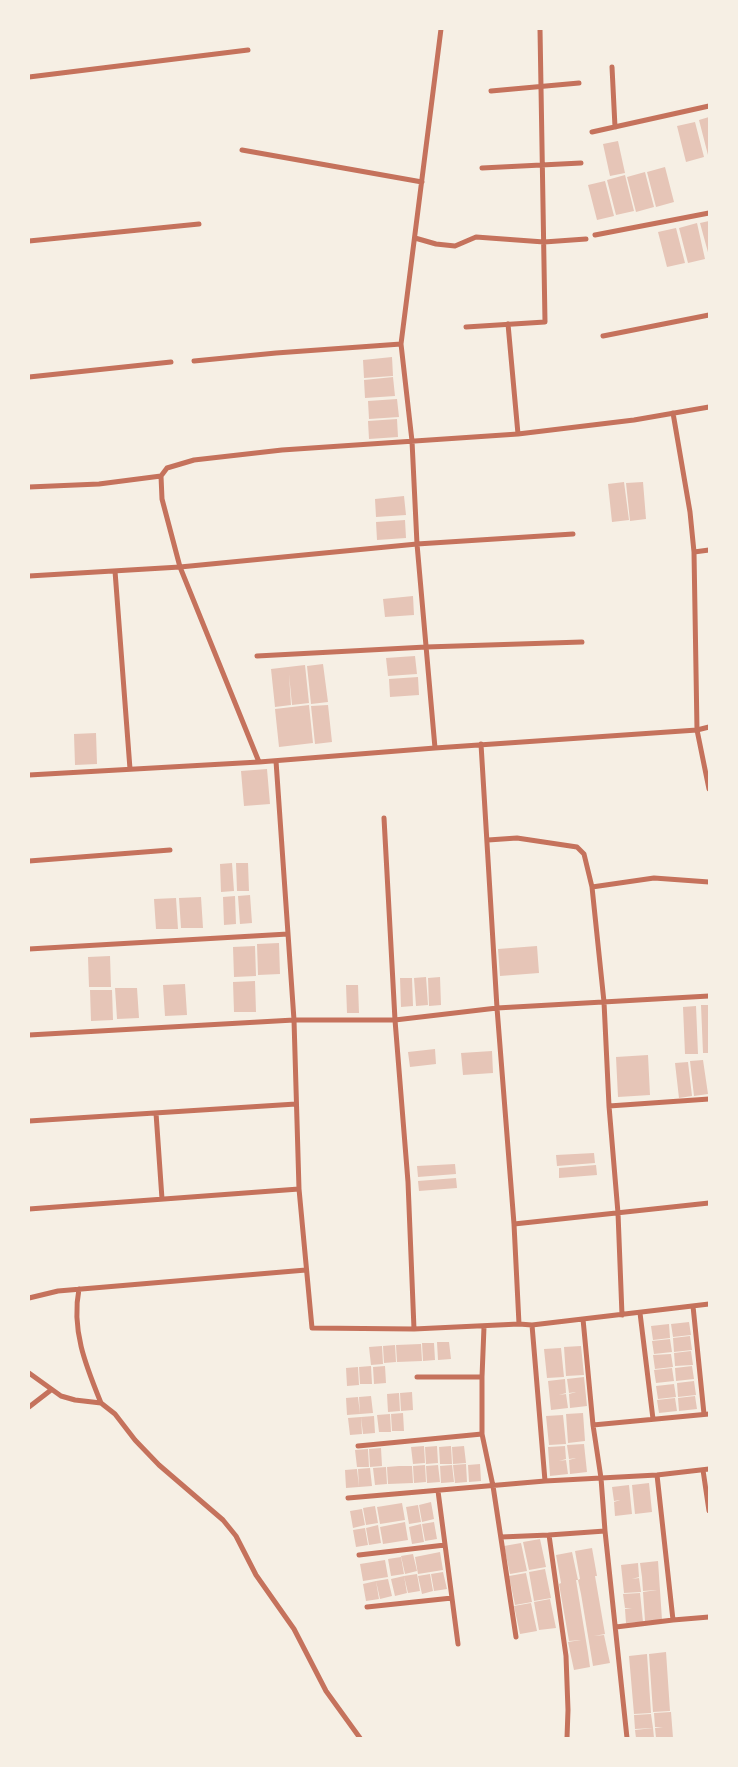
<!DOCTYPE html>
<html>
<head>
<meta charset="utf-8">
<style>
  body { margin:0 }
  #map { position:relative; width:738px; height:1767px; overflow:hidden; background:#f6efe4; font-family:Mulish,sans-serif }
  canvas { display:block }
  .frame { position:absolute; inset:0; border:30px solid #f6efe4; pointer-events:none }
</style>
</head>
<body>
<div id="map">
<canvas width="738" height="1767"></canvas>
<div class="frame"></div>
</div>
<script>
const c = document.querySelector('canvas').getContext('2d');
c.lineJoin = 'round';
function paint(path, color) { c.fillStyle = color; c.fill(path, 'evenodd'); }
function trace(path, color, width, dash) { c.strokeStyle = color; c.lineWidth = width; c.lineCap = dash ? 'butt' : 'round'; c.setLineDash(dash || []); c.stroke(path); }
paint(new Path2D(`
  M709,117V155H708L699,120Z
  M695,122L704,157L686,162L677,126Z
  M618,141L625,173L610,176L603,144Z
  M665,167L674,202L656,207L647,172Z
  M645,172L654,207L636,212L627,177Z
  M625,175L634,211L616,215L607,180Z
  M605,181L614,216L597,220L588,185Z
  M709,221V256L700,223Z
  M697,223L705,259L688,263L679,228Z
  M676,228L685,263L667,267L658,232Z
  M392,357L393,376L364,378L363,360Z
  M393,377L395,396L365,398L364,380Z
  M397,399L399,417L369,419L368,401Z
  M397,419L398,437L369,439L368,421Z
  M624,482L629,520L612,522L608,484Z
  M643,482L646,519L630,521L626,483Z
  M404,496L406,515L376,517L375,499Z
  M405,520L406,538L377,540L376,522Z
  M413,596L414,615L385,617L383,599Z
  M415,656L417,674L388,676L386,658Z
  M323,664L328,702L311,704L307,666Z
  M305,665L309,703L292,705L289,674L291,705L275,707L271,669Z
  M418,677L419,695L390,697L389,679Z
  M309,705L313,743L279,747L275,709Z
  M328,705L332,742L315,744L311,706Z
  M96,733L97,764L75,765L74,734Z
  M267,769L270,804L244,806L241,771Z
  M232,863L234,891L221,892L220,864Z
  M236,863H248L249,891H237Z
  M250,895L252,923L240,924L238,896Z
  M235,896L236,924L224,925L223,897Z
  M201,897L203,928H181L179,898Z
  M176,898L178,929H156L154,899Z
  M279,943L280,974L258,975L257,944Z
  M255,946L256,976L234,977L233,947Z
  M537,946L539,973L500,976L498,949Z
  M110,956L111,987H89L88,957Z
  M426,977L428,1005L416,1006L414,978Z
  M440,977L441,1005L429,1006L428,978Z
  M400,978H412L413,1006L401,1007Z
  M255,981L256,1012H234L233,982Z
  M185,984L187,1015L165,1016L163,985Z
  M346,985H358L359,1013H347Z
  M115,988H137L139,1018L117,1019Z
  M90,990H112L113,1020L91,1021Z
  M701,1005H709V1053H703Z
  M696,1006L698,1054H685L683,1007Z
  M435,1049L436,1064L410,1067L408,1052Z
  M492,1051L493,1073L463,1075L461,1053Z
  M648,1055L650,1095L618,1097L616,1057Z
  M703,1060L708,1094L694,1096L690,1061Z
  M688,1062L692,1096L679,1098L675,1063Z
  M594,1153L595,1163L557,1166L556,1155Z
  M455,1164L456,1174L418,1177L417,1166Z
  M596,1165L597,1175L559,1178V1168Z
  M456,1178L457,1188L419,1191L418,1181Z
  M689,1322L691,1335L673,1337L671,1324Z
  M669,1324L670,1338L653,1340L651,1326Z
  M690,1336L692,1350L674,1352L673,1338Z
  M670,1339L672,1352L654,1354L652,1341Z
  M437,1342H449L451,1359L438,1360Z
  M422,1343H434L435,1360L423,1361Z
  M421,1344L422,1361L397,1362L396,1345Z
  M395,1345L396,1362L384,1363L383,1346Z
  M382,1346L383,1364L371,1365L369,1347Z
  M581,1346L584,1375L566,1376L564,1347Z
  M561,1348L564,1377L547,1378L544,1349Z
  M691,1351L693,1365L675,1366L674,1353Z
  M671,1354L673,1367L655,1369L653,1355Z
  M371,1366L372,1384H360L359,1367Z
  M385,1366L386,1383L374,1384L373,1367Z
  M692,1366L694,1379L676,1381L675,1368Z
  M358,1367L359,1385L347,1386L346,1368Z
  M672,1368L674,1381L656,1383L654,1370Z
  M584,1377L587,1406L570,1408L569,1394L576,1392L569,1393L567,1379Z
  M565,1379L566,1393L559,1395L566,1394L568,1408L551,1410L548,1381Z
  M694,1381L696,1395L678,1397L677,1383Z
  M674,1384L676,1397L658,1399L656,1386Z
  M412,1392L413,1410L401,1411L400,1393Z
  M399,1393L400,1411L388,1412L387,1394Z
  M371,1396L373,1413L360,1414L359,1397Z
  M695,1396L697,1409L679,1411L678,1398Z
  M358,1397L360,1414L347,1415L346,1398Z
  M675,1398L677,1411L659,1413L657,1400Z
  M403,1413L404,1431H392L391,1414Z
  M583,1413L585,1441L568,1443L566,1414Z
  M390,1414L391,1432H379L377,1415Z
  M563,1415L566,1444L549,1445L546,1416Z
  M374,1416L375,1433L363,1434L361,1417Z
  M361,1417L362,1434L350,1435L348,1418Z
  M584,1444L587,1472L570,1474L569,1460L576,1458L569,1459L567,1445Z
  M424,1446L425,1463L413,1464L411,1447Z
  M437,1446L438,1463L426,1464L425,1447Z
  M451,1446L452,1464H440L439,1447Z
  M464,1446L466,1463L453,1464L452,1447Z
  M565,1446L566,1459L559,1461L566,1460L568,1474L550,1476L548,1447Z
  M381,1448L382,1466L370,1467L369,1449Z
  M368,1449L369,1467H357L355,1450Z
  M466,1464L467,1482L455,1483L453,1465Z
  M480,1464L481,1481L469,1482L468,1465Z
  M425,1465L426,1482L414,1483L413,1466Z
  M438,1465L440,1482L427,1483L426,1466Z
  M452,1465L454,1482L441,1483L440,1466Z
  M399,1466H412L413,1483L388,1484L387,1467Z
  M386,1467L387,1484L375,1485L373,1468Z
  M370,1468L372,1486L359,1487L358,1469Z
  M357,1469L359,1487L346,1488L345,1470Z
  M649,1483L652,1512L635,1514L632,1485Z
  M629,1485L632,1514L615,1516L614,1502L620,1500L614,1501L612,1487Z
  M431,1502L434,1519L422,1522L419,1505Z
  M402,1503L405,1520L380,1524L377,1507Z
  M418,1505L421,1522L409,1524L406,1507Z
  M375,1506L378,1523L366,1525L363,1508Z
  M362,1509L365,1525L353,1528L350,1511Z
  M405,1522L408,1540L383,1544L380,1527Z
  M434,1522L437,1539L425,1541L422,1524Z
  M421,1524L424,1542L412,1544L409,1527Z
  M378,1525L381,1543L369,1545L366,1528Z
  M365,1528L368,1545L356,1547L353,1530Z
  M540,1539L546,1567L529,1570L523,1542Z
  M521,1543L527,1571L510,1574L504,1546Z
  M592,1548L597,1576H595L605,1634L594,1636L604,1635L610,1663L593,1666L581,1594L586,1593L581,1594L578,1580H576L588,1653L583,1654L588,1653L590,1667L574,1670L568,1642L581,1640L569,1641L559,1584L561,1583L556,1555L572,1552L578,1580L580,1579L575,1551Z
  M440,1552L443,1570L418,1574L415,1557Z
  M413,1554L417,1571L405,1574L401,1556Z
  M401,1557L404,1574L391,1576L388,1559Z
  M385,1560L388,1577L363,1581L360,1564Z
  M658,1561L662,1620L645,1621L643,1592L657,1590L643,1591L642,1577L649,1576L642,1577L640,1563Z
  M638,1563L639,1577L632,1579L639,1578L641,1592L624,1593L621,1565Z
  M545,1569L551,1598L534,1601L529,1572Z
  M443,1572L447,1589L434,1591L431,1574Z
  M526,1573L532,1602L515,1605L509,1576Z
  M417,1574L420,1591L408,1593L404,1576Z
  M430,1574L433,1591L422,1594L418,1576Z
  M404,1576L407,1593L395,1596L391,1579Z
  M388,1579L392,1596L380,1599L376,1581Z
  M376,1581L379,1599L366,1601L363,1584Z
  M640,1593L643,1622L626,1623L625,1609L632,1608H625L623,1594Z
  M550,1599L556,1628L539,1630L534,1602Z
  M531,1603L537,1631L520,1634L514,1606Z
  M666,1652L670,1711L653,1712L649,1654Z
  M647,1654L651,1713L634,1714L629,1656Z
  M671,1712L673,1738H656L655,1728L663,1727H655L654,1713Z
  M651,1714L653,1728L635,1729L634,1715Z
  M653,1728L654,1738H636L635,1730Z`), '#e6c5b7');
trace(new Path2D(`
  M612,67L615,127
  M29,77L248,50
  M491,91L579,83
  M592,132L709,106
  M242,150L422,182
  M482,168L581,163
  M595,235L709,213
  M415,238L436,244L455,246L476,237L544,242L586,239
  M29,241L199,224
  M508,324L518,434
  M466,327L545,322L540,29
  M603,336L709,315
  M401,344L441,29
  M194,361L276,353L401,344L412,441L417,544L435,748L697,730L709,727
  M29,377L171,362
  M673,413L690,512L694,552L697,730L709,789
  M29,487L99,484L161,476L167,468L194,460L282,450L518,434L634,420L709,407
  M694,552L709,550
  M115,571L130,769
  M29,576L180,567L417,544L573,534
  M257,656L426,647L582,642
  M481,744L497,1008L514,1224L519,1324
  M276,761L294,1020L299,1189L312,1328L414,1329L519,1324L532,1325L709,1304
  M259,762L435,748
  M29,775L259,762L180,567L162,499L161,476
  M488,840L517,838L577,847L584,854L592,887
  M29,861L170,850
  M29,949L288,934
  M29,1035L294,1020H395L384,818
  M609,1106L709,1099
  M156,1113L162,1199
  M29,1121L296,1104
  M29,1209L299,1189
  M514,1224L709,1203
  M79,1289C71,1330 86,1366 101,1403
  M29,1298L58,1291L306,1270
  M693,1306L704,1414
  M640,1313L653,1419
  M622,1315L618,1213L609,1106L604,1002L592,887L654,878L709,882
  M583,1319L593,1425L601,1478L605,1531L627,1738
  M532,1325L545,1481
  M414,1329L408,1182L395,1020L497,1008L709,996
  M29,1373L61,1396L75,1400L101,1403L115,1414L135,1440L159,1465L223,1520L236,1536L256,1575L294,1629L326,1691L360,1738
  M417,1377H482
  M29,1407L51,1390
  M593,1425L709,1414
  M482,1434L493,1486L516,1637
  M358,1446L482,1434V1377L484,1327
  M703,1470L709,1511
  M438,1491L458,1644
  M348,1498L545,1481L657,1475L709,1469
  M549,1535L605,1531
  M501,1537L549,1535L566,1656L568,1710L567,1738
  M359,1555L445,1545
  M367,1607L452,1598
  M673,1620L709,1617
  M616,1627L673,1620L657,1475`), '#c5725c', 5);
</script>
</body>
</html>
